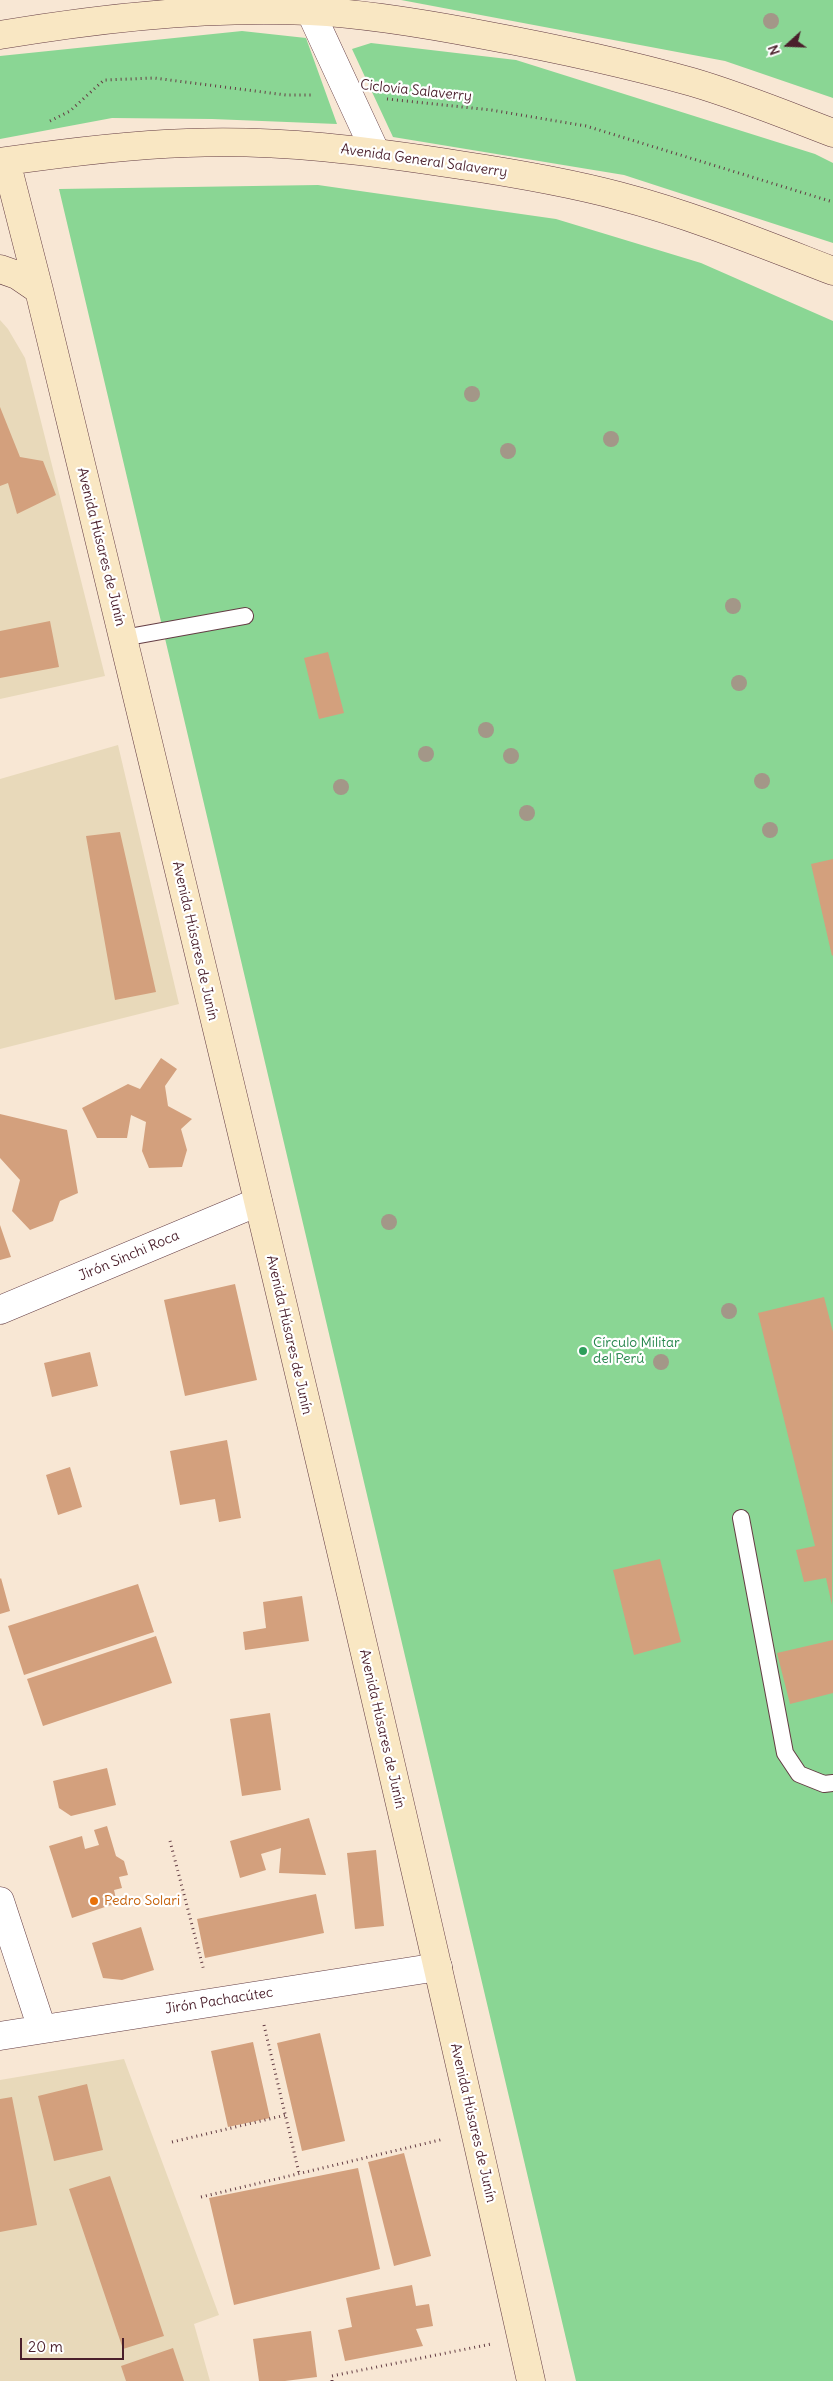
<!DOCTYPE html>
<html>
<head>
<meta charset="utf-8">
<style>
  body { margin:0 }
  #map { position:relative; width:833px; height:2381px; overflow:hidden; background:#f8e7d4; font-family:Delius,sans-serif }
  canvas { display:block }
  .north { position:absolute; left:763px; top:20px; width:50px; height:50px; -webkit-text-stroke:4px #fff; paint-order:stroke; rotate:250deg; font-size:14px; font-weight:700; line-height:20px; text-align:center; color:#4a1f2b }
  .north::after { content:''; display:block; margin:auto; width:18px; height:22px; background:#4a1f2b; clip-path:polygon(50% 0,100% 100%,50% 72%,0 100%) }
  .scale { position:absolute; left:20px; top:2338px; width:104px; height:22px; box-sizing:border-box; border:2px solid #4a1f2b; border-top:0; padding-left:6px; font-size:15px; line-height:18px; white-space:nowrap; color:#4a1f2b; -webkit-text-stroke:4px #fff; paint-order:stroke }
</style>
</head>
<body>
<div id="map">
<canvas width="833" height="2381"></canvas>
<div class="north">N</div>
<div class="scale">20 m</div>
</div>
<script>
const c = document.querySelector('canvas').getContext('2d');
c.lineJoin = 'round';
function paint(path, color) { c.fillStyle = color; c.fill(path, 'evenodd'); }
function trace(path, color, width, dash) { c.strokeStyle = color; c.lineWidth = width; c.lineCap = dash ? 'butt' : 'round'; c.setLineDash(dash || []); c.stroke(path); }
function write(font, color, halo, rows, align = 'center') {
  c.font = font + ' Delius,sans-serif'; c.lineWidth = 4.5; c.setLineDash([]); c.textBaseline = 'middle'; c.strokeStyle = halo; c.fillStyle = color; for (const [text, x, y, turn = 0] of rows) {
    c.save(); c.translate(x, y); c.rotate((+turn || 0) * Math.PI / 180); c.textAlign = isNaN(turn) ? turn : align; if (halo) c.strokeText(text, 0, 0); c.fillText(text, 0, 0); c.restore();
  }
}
paint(new Path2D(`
  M0,320L8,329L25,358L105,676L0,699Z
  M118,745L179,1004L0,1049V779Z
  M124,2059L219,2315L194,2324L210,2381H0V2080Z`), '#e8d9ba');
paint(new Path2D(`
  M401,0H833V98L725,61Z
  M242,31L306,38L337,124L212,119L112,118L0,139V56Z
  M371,43L516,60L815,154L833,163V243L624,175L393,137L352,49Z
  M318,185L556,219L701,263L833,321V2381H576L59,189Z`), '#8ad694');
paint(new Path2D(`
  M0,407L20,457L43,461L56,495L17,514L8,483L0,486Z
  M50,621L59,667L0,678V631Z
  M328,652L344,713L319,719L304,658Z
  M120,832L156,992L115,1000L86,836Z
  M833,859V955L832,956L811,864Z
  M161,1058L177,1069L165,1086L168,1106L192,1119L181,1129L187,1150L182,1167L149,1168L142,1151L146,1122L131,1115L127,1138H97L82,1108L128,1084L140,1089Z
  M0,1114L67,1130L78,1193L60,1201L53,1221L30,1230L12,1211L20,1180L0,1158Z
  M0,1225L11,1257L0,1260Z
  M235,1284L257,1380L185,1396L164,1300Z
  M824,1297L833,1332L832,1605L826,1578L804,1582L796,1550L815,1546L758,1313Z
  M90,1352L98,1386L52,1397L44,1363Z
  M227,1440L241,1518L219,1522L215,1499L180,1505L170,1451Z
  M70,1467L82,1507L58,1515L46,1475Z
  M660,1559L681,1642L634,1655L613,1570Z
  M1,1578L10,1611L0,1614V1579Z
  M138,1584L154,1632L24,1675L8,1626Z
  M302,1596L309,1641L245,1650L243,1632L266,1628L263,1602Z
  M156,1636L172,1683L43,1726L27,1679Z
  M833,1640V1693L790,1704L777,1653Z
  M270,1713L281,1790L242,1796L230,1719Z
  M107,1768L116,1805L71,1816L59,1808L53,1781Z
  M309,1818L326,1875L279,1873L281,1848L261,1854L266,1870L240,1878L230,1841Z
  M107,1826L116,1856L124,1861L128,1875L119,1877L122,1888L114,1890L117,1903L72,1918L49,1846L82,1836L85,1849L99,1845L94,1830Z
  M376,1850L384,1926L355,1929L347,1853Z
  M316,1894L324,1933L205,1958L197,1919Z
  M141,1927L154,1970L122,1980L103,1978L92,1943Z
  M320,2033L345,2141L302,2151L277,2043Z
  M253,2042L270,2118L228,2127L211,2051Z
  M87,2084L103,2150L54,2161L38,2096Z
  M12,2097L37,2225L0,2232V2099Z
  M404,2153L431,2256L394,2266L368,2162Z
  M358,2168L380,2269L234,2305L209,2198Z
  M110,2176L164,2336L123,2349L69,2189Z
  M412,2285L416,2306L429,2304L433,2326L416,2329L423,2346L345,2361L338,2330L352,2327L346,2298Z
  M311,2331L317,2377L285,2381H259L253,2339Z
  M173,2348L184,2381H126L121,2366Z`), '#d3a07d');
const lane = new Path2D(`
  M123,638L245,616
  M741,1518L785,1753L799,1774L824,1784L833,1783`);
const street = new Path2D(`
  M305,0L375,151
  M0,1310L258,1202
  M0,1901L42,2029
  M0,2036L438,1967`);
const secondary = new Path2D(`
  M0,35C101,18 208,6 310,11C369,14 427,24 484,35C554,48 624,63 692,82C740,96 786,115 833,133
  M6,161L39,290C207,986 376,1682 531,2381
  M0,162C62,153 124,145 187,143C278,139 370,151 460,165C513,173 567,182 619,196C692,215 763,244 833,271
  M0,269L17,275L39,290`);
trace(lane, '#643d44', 18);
trace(street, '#643d44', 29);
trace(secondary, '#643d44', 29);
trace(new Path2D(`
  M387,99L491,110L586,126L833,202
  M50,121L70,111L104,80L154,78L286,95H313
  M170,1841L204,1971
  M264,2025L299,2173
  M172,2142L286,2115
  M201,2197L444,2139
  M332,2381V2376L491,2344`), '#643d44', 3, [1, 4]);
trace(lane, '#fff', 16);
trace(street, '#fff', 28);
trace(secondary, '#f9e7c3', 28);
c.fillStyle = '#a39788';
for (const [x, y] of [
  [771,21],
  [472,394],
  [611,439],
  [508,451],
  [733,606],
  [739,683],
  [486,730],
  [426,754],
  [511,756],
  [762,781],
  [341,787],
  [527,813],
  [770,830],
  [389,1222],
  [729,1311],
  [661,1362]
]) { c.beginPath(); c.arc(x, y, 8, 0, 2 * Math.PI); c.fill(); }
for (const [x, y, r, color] of [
  [583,1351,5,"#2e9e5b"],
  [94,1901,5,"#e8710a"]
]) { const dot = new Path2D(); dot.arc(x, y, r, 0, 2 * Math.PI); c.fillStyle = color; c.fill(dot); trace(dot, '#fff', 2); }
write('14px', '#4a1f2b', '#fff', [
  ["Ciclovía Salaverry",416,91,6],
  ["Avenida General Salaverry",424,161,8],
  ["Avenida Húsares de Junín",101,547,76],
  ["Avenida Húsares de Junín",195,941,77],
  ["Jirón Sinchi Roca",129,1256,-23],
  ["Avenida Húsares de Junín",289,1335,77],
  ["Avenida Húsares de Junín",382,1729,77],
  ["Jirón Pachacútec",219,2001,-9],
  ["Avenida Húsares de Junín",473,2123,77]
]);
write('14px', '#27864d', '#fff', [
  ["Círculo Militar",593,1343],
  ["del Perú",593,1359]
], 'left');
write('14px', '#c56008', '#fff', [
  ["Pedro Solari",104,1901]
], 'left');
</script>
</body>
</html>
